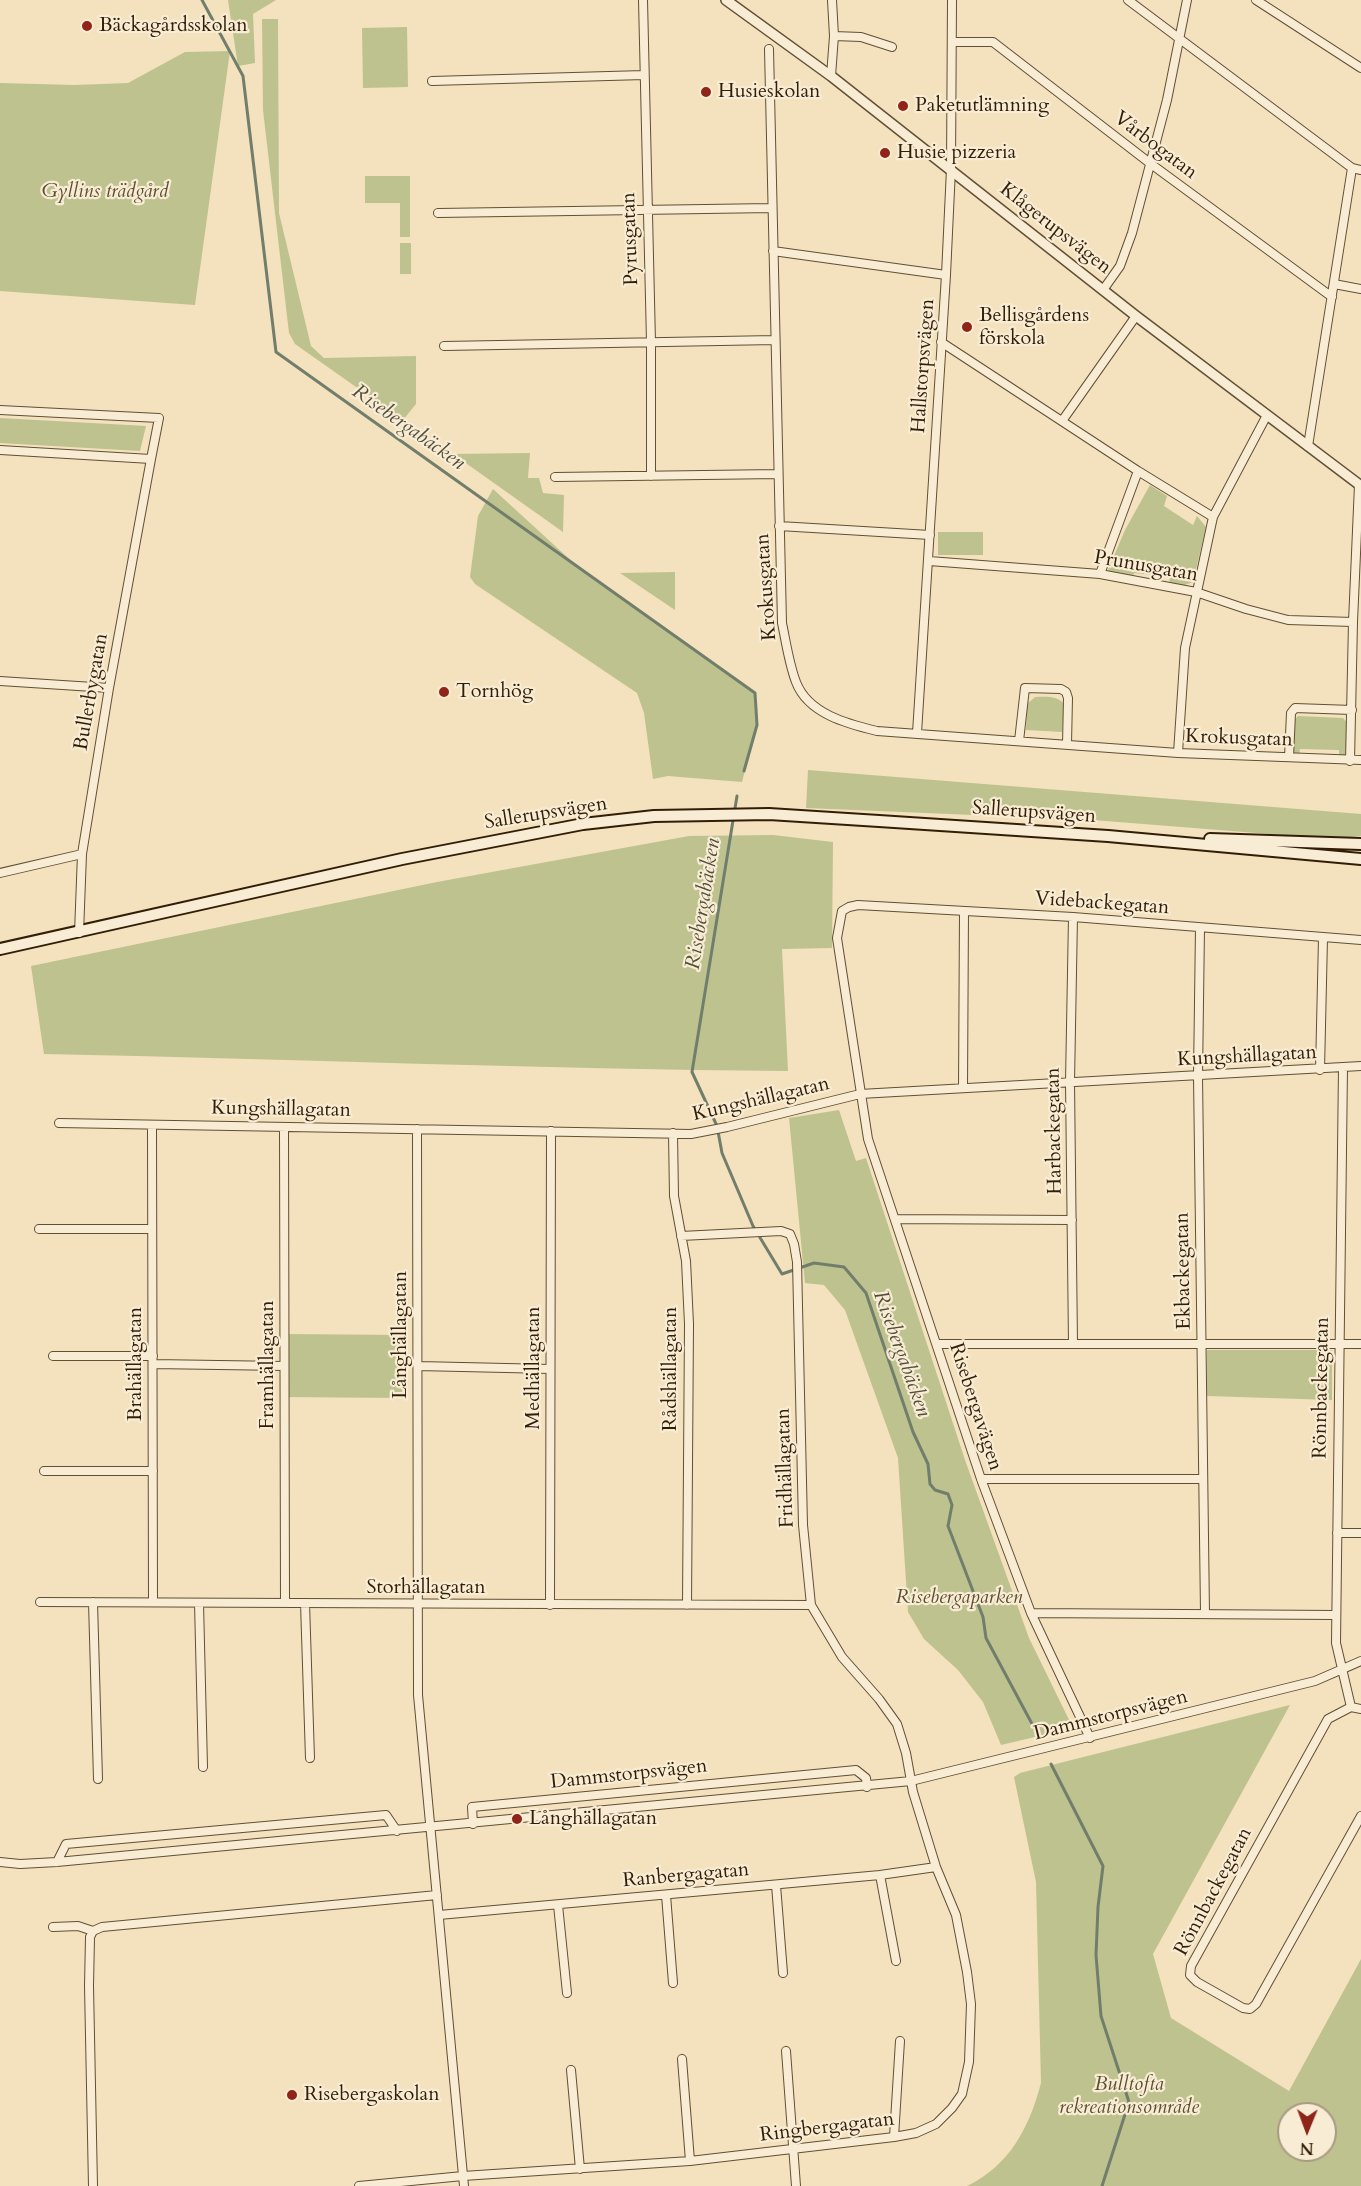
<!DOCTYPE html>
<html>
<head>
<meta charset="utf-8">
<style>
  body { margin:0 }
  #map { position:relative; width:1361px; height:2186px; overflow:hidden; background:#f4e1bd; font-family:Cardo,serif }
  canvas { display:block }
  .north { position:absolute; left:1277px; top:2102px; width:60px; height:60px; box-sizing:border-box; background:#f8ecd4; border:2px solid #a99a82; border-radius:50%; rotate:181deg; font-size:16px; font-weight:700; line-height:24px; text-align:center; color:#321e07 }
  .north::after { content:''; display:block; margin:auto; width:21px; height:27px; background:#8f2418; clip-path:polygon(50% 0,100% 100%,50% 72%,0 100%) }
</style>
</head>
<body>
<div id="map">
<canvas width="1361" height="2186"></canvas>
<div class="north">N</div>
</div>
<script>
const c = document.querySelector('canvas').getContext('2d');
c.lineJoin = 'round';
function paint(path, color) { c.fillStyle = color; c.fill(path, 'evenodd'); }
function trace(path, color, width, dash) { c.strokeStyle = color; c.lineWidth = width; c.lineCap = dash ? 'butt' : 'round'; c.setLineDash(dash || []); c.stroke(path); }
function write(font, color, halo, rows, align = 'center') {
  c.font = font + ' Cardo,serif'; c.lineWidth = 4.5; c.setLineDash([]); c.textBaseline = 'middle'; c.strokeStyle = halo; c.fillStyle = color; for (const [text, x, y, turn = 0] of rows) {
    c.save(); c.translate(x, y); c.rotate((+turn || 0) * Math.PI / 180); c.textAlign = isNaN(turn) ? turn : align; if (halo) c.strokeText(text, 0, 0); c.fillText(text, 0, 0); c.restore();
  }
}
paint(new Path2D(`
  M228,0H276L253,14L255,63L238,66Z
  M262,19H278L279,213L311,346L324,358L416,356V404L403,420L295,344L289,333L263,110Z
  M407,27L408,87L363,88L362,28Z
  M230,51L195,305L0,291V83L75,85L128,83L185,52Z
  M365,176H410V237H400V203H365Z
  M400,243H411V274H400Z
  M0,418L146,426L140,451L0,443Z
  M530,453L528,478H539L543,493L564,495L563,532L453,454Z
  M1150,485L1167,496L1164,506L1193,525L1197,516L1206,527L1193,582L1185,585L1169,584L1170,577L1134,573L1133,578L1115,574L1108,570L1125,530Z
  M493,489L577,566L755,693L757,725L742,782L668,776L653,779L644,713L637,693L475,584L470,577L478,516Z
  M938,532H983V555H938Z
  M675,572V610L620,573Z
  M1035,697C1045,697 1057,695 1064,704L1062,732L1026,730L1027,704Z
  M1298,716L1343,718L1348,724L1345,755L1339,757V750L1300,749L1299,756L1293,754L1292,751L1293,721Z
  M808,770L1361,814V836L1341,838L1282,835L1093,820L806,808Z
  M773,835L833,842L832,948L782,949L788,1071C540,1069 292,1059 44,1054L31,966L437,882L689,836Z
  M839,1110L856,1161L866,1158L965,1460L1029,1638L1073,1728L1001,1745L983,1702L958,1670L924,1639L908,1612L898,1458L845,1310L824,1285L805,1283L789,1118Z
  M284,1334L403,1335L402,1398L284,1397Z
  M1207,1350H1332V1400L1207,1396Z
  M1290,1705L1153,1954L1171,2018L1289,2091L1361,1959V2186H967C1010,2165 1029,2128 1041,2083L1036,1882L1014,1777L1020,1773ZM1289,2114H1325V2150H1289Z`), '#bec28f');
trace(new Path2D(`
  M202,0L243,76L276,352L755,693L757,725L744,771
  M737,796L692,1072L717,1126L722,1153L753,1226L782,1274L814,1263L844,1267L866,1293L913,1432L928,1464L930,1484L935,1490L948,1494L952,1505L948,1526L983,1617L986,1638L1038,1735
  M1051,1764L1103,1866L1098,1907L1096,1955L1101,2016L1129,2102L1102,2186`), '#727e6c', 3);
const minor = new Path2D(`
  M643,0L651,342V476
  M1128,0L1352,168L1361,170
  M1256,0L1361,68
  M834,36L861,37L892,47
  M952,42H993L1151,164L1332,297
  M769,49L782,623C786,642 789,664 796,682C808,714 848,724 877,731L1178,753L1361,760
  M831,76L834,36L832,0
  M432,81L644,75
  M438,213L772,208
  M773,251L946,275
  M1334,284L1361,289
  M1103,290L1120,266L1132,233L1167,100L1187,0
  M941,342L1138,471L1213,517
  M444,346L775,340
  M0,410L159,418L151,459
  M1062,421L1136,316
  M1308,446L1352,168
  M0,450L151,459L109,688L82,854L79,933
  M555,477L778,474
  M779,526L930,535
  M929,561L1100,574L1196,592L1246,609L1288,620L1353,622
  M1100,574L1138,471
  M0,681L109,688
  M917,733L946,275L951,169L952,0
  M1019,741L1025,688L1061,689L1066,692L1068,698L1067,744
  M1178,753L1185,648L1213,517L1267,415
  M1289,757L1291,713L1295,708L1352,710
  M1350,761L1353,622L1359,485
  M0,873L82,854
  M1200,928L1198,1076L1205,1613
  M1343,1068L1336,1643L1351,1707
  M1320,1070L1323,938
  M963,1088L964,911
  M59,1123L691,1134L727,1127L860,1094L1361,1066
  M152,1125L153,1602
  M284,1127L285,1603
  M417,1129L418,1695L464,2186
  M673,1133L674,1196L686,1261L689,1324L687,1605
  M896,1219L1072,1220
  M39,1229H152
  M937,1344H1361
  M1073,1344L1070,1082L1073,917
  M53,1356H153
  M153,1364L284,1366
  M418,1366L550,1369
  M44,1471H153
  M981,1479H1203
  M1337,1533H1361
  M40,1602L811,1605
  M93,1602L98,1779
  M199,1603L203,1767
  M305,1603L310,1758
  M550,1605L551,1131
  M1031,1613L1336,1615
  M1361,1709L1351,1707L1328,1719L1191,1966L1190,1975L1197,1982L1243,2008L1250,2009L1256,2004L1361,1816
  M1090,1738L1031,1613L981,1479L868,1139L837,938L842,911L849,907L858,905L1073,917L1361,940
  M473,1824L472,1807L856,1770L866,1778L867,1787
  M0,1862L20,1864L57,1862L911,1781L1315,1681L1361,1661
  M57,1862L66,1844L386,1815L397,1831
  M880,1875L896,1961
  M776,1885L783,1973
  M666,1895L673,1983
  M558,1905L567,1993
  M439,1915L880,1875L936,1867
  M53,1927L78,1926L93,1931L102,1927L437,1895
  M786,2051L796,2186
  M682,2059L690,2161
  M571,2070L580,2169
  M894,2137L900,2041
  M93,2186L89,1986L90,1937L93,1931
  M359,2186L463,2176L690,2161L894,2137L916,2133L936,2124L952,2108L962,2094L969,2062L971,2004L967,1972L956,1915L936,1867L913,1792L906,1753L897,1724L879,1699L842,1657L811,1605L803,1525L797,1262L794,1244L790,1234L781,1231L681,1236`);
const tertiary = new Path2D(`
  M726,0L831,76L1136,316L1361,486`);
const secondary = new Path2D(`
  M1210,839L1361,844
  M0,949L402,859L583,824L654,816L769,814L879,821L1108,836L1361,859`);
trace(minor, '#624f34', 10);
trace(tertiary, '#624f34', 12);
trace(secondary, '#321e07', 14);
trace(minor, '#f8ecd4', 8);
trace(tertiary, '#f8ecd4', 9);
trace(secondary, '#f8ecd4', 10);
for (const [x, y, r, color] of [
  [87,26,6,"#8f2418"],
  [706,92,6,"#8f2418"],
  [903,106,6,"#8f2418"],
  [885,153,6,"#8f2418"],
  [967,327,6,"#8f2418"],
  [444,692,6,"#8f2418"],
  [517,1819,6,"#8f2418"],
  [292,2095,6,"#8f2418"]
]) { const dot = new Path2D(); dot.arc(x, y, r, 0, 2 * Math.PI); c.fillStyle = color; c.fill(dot); trace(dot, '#f8ecd4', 2); }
write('20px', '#321e07', '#f8ecd4', [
  ["Bäckagårdsskolan",99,26],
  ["Husieskolan",718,92],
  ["Paketutlämning",915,106],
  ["Husie pizzeria",897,153],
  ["Bellisgårdens",979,316],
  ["förskola",979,339],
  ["Tornhög",456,692],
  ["Långhällagatan",529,1819],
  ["Risebergaskolan",304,2095]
], 'left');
write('20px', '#321e07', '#f8ecd4', [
  ["Vårbogatan",1155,146,37],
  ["Klågerupsvägen",1055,229,38],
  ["Pyrusgatan",631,239,-92],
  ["Hallstorpsvägen",924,366,-86],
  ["Prunusgatan",1146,567,10],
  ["Krokusgatan",767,587,-94],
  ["Bullerbygatan",92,692,-80],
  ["Krokusgatan",1239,739,2],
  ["Sallerupsvägen",1034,813,4],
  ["Sallerupsvägen",546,814,-9],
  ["Videbackegatan",1102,904,4],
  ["Kungshällagatan",1247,1057,-3],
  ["Kungshällagatan",761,1100,-13],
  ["Kungshällagatan",281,1110,1],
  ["Harbackegatan",1055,1131,-91],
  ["Ekbackegatan",1184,1271,-91],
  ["Långhällagatan",401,1335,-90],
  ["Brahällagatan",136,1364,-90],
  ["Framhällagatan",268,1365,-90],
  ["Medhällagatan",534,1368,-90],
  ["Rådshällagatan",671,1369,-90],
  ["Rönnbackegatan",1322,1388,-89],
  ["Risebergavägen",975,1407,72],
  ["Fridhällagatan",786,1468,-92],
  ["Storhällagatan",426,1588],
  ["Dammstorpsvägen",1111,1716,-14],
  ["Dammstorpsvägen",629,1775,-6],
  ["Ranbergagatan",686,1876,-5],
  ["Rönnbackegatan",1214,1892,-62],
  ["Ringbergagatan",827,2128,-7]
]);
write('italic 20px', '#5c4f30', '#f8ecd4', [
  ["Gyllins trädgård",105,192],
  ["Risebergaparken",959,1598],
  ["Bulltofta",1129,2085],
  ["rekreationsområde",1129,2108]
]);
write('italic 21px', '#524e3a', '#f8ecd4', [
  ["Risebergabäcken",408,428,35],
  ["Risebergabäcken",704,904,-81],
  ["Risebergabäcken",901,1354,70]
]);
</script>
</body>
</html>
